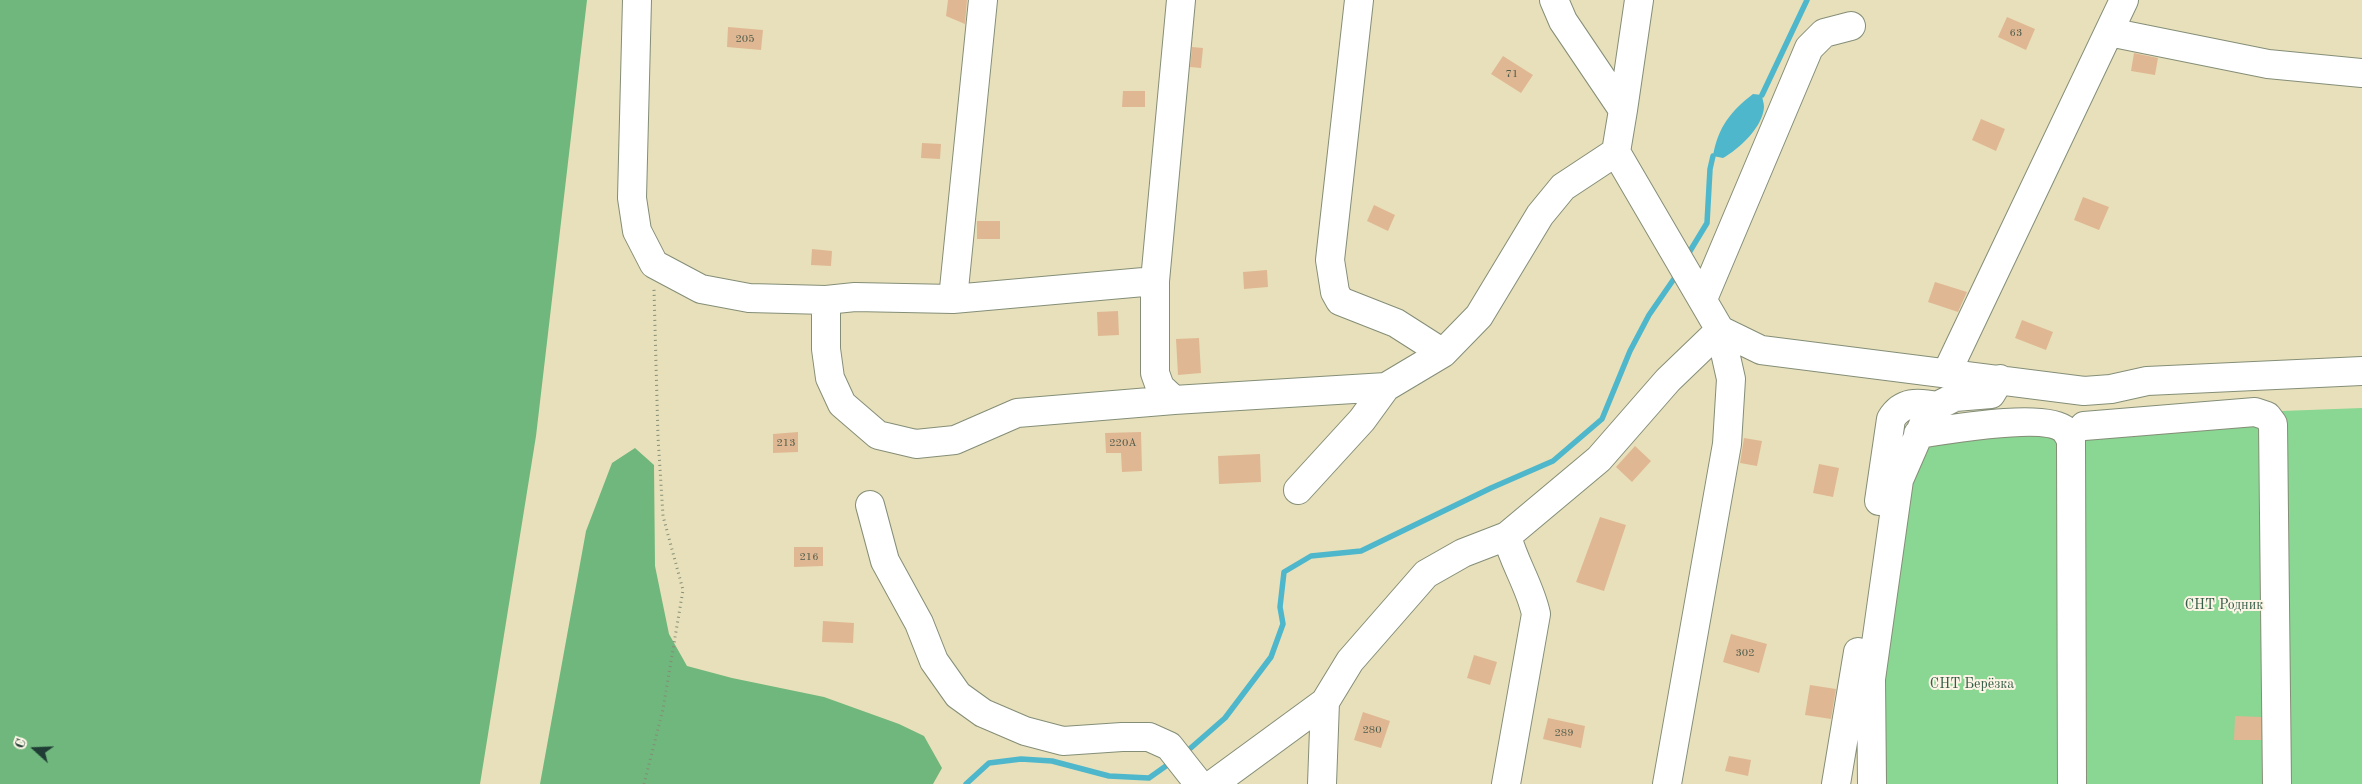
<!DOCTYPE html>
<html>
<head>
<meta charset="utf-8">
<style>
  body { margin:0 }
  #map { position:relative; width:2362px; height:784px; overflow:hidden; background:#e8e0ba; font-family:"Old Standard TT",serif }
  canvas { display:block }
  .north { position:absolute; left:10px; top:724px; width:50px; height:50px; -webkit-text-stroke:4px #fcf5e5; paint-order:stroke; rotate:290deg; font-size:14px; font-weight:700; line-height:20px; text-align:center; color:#1f3d34 }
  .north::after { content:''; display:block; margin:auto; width:18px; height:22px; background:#1f3d34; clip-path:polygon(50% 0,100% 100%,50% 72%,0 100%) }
</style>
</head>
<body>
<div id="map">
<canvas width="2362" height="784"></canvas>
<div class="north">С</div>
</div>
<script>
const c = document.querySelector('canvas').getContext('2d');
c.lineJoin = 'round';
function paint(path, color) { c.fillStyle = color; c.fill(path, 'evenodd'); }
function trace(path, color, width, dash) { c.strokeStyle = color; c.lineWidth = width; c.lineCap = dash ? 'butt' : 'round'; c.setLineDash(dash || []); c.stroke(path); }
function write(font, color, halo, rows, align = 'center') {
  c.font = font + ' "Old Standard TT",serif'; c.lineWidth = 4; c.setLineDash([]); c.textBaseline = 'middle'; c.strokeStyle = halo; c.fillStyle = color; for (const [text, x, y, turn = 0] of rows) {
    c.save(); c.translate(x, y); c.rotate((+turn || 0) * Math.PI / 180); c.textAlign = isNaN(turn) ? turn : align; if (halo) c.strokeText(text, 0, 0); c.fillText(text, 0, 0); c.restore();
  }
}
paint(new Path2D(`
  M2362,408V784H2087L2084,426L2255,412Z
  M2065,430L2072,784H1872L1871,679L1918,434Z`), '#8ad693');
paint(new Path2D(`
  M0,0H587L536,436L480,784H0Z
  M635,448L654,465L655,566L669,634L687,666L732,678L824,697L899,724L924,736L942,768L933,784H540L586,531L612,463Z`), '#6fb77d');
paint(new Path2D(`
  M1753,94L1762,95C1762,98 1764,103 1764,107C1763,127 1739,149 1723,158L1713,156C1718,127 1731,111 1753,94Z`), '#4eb7cc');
trace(new Path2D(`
  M1762,95L1807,0
  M1687,256L1707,223L1710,169L1713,156
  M1185,753L1225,718L1271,657L1283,624L1280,607L1284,572L1311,556L1361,551L1491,488L1553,461L1602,419L1630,351L1649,315L1678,273
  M966,784L989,763L1021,759L1052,761L1109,776L1149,778L1173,761`), '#4eb7cc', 5.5);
paint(new Path2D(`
  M948,0H967L965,24L946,16Z
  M2007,17L2035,29L2026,50L1998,37Z
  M728,27L763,30L761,50L727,47Z
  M1192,47L1203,48L1201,68L1190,67Z
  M2134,53L2158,58L2155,75L2131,71Z
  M1503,56L1533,75L1521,93L1491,74Z
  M1123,91H1145V107H1122Z
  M1981,119L2005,129L1996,151L1972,140Z
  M922,143L941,144L940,159L921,158Z
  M2083,197L2109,207L2099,230L2074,220Z
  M1374,205L1395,215L1388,231L1367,221Z
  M977,221H1000V239H977Z
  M812,249L832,251L831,266L811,265Z
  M1267,270L1268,287L1244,289L1243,272Z
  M1935,282L1967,292L1958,312L1928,302Z
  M1118,311L1119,335L1098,336L1097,312Z
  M2022,320L2053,332L2046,350L2015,338Z
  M1199,338L1201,373L1178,375L1176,339Z
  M798,432V452L773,453V434Z
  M1141,432L1142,471L1122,472L1121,453H1106L1105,433Z
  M1744,438L1762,441L1757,466L1740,463Z
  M1635,446L1651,461L1632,482L1616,467Z
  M1260,454L1261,482L1219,484L1218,456Z
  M1819,464L1839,468L1833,497L1813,493Z
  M1600,517L1626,525L1604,591L1576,582Z
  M794,547H823V566L794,567Z
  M823,621L854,623L853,643L822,642Z
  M1731,634L1767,644L1759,673L1723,662Z
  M1474,655L1497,662L1490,685L1467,678Z
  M1810,685L1836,689L1831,719L1805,715Z
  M1363,712L1390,721L1381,748L1354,740Z
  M2235,716L2261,717V740H2234Z
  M1548,718L1585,726L1581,748L1543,739Z
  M1729,756L1751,760L1748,776L1725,771Z`), '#dfb893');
const minor = new Path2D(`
  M637,0L632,198L637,231L654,264L701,289L749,298L826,300L855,297L953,299L1155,281
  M1181,0L1155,281V373L1160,387L1174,400L1386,387L1443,353L1479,316L1540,215L1563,187L1616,152
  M1359,0L1330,260L1335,292L1340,301L1396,323L1443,353
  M1554,0L1563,21L1623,110L1616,152L1720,330L1761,350L2084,391L2111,389L2147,381L2362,371
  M2109,32L2268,64L2362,73
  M1623,110L1639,0
  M953,299L983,0
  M1703,299L1809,48L1824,33L1851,26
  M826,300V349L830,378L842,404L878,435L916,444L955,440L1017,413L1174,400
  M1947,372L2124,0
  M2084,426L2255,412L2267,416L2273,424L2277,784
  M1918,434C1946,430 2045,412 2065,430C2067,432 2069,437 2071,440L2072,784
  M1298,490L1362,420L1386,387
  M1879,501L1891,419C1902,401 1918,402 1937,406
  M870,505L885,561L919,623L934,661L958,695L983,713L1025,731L1063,741L1122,737H1149L1169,746L1199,784
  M1213,784L1325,702L1350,661L1426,574L1463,553L1507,536L1599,459L1668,380L1720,330
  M1322,784L1325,702
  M1506,784L1536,614C1530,586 1514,563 1507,536
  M1667,784L1727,444L1731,379L1720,330
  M1836,784L1858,652
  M1872,784L1871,679L1899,480L1923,425L1937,406L1955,397L1991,394L2000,379`);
trace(minor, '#848e77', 30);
trace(new Path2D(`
  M644,784L663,709L683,590L663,516L658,437L654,289`), '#848e77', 3, [1, 4]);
trace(minor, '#fff', 28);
write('11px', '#4f5c4c', null, [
  ["63",2016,33],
  ["205",745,39],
  ["71",1512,74],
  ["213",786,443],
  ["220А",1123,443],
  ["216",809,557],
  ["302",1745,653],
  ["280",1372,730],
  ["289",1564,733]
]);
write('14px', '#345c47', '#fcf5e5', [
  ["СНТ Родник",2224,605],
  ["СНТ Берёзка",1972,684]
]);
</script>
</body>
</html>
